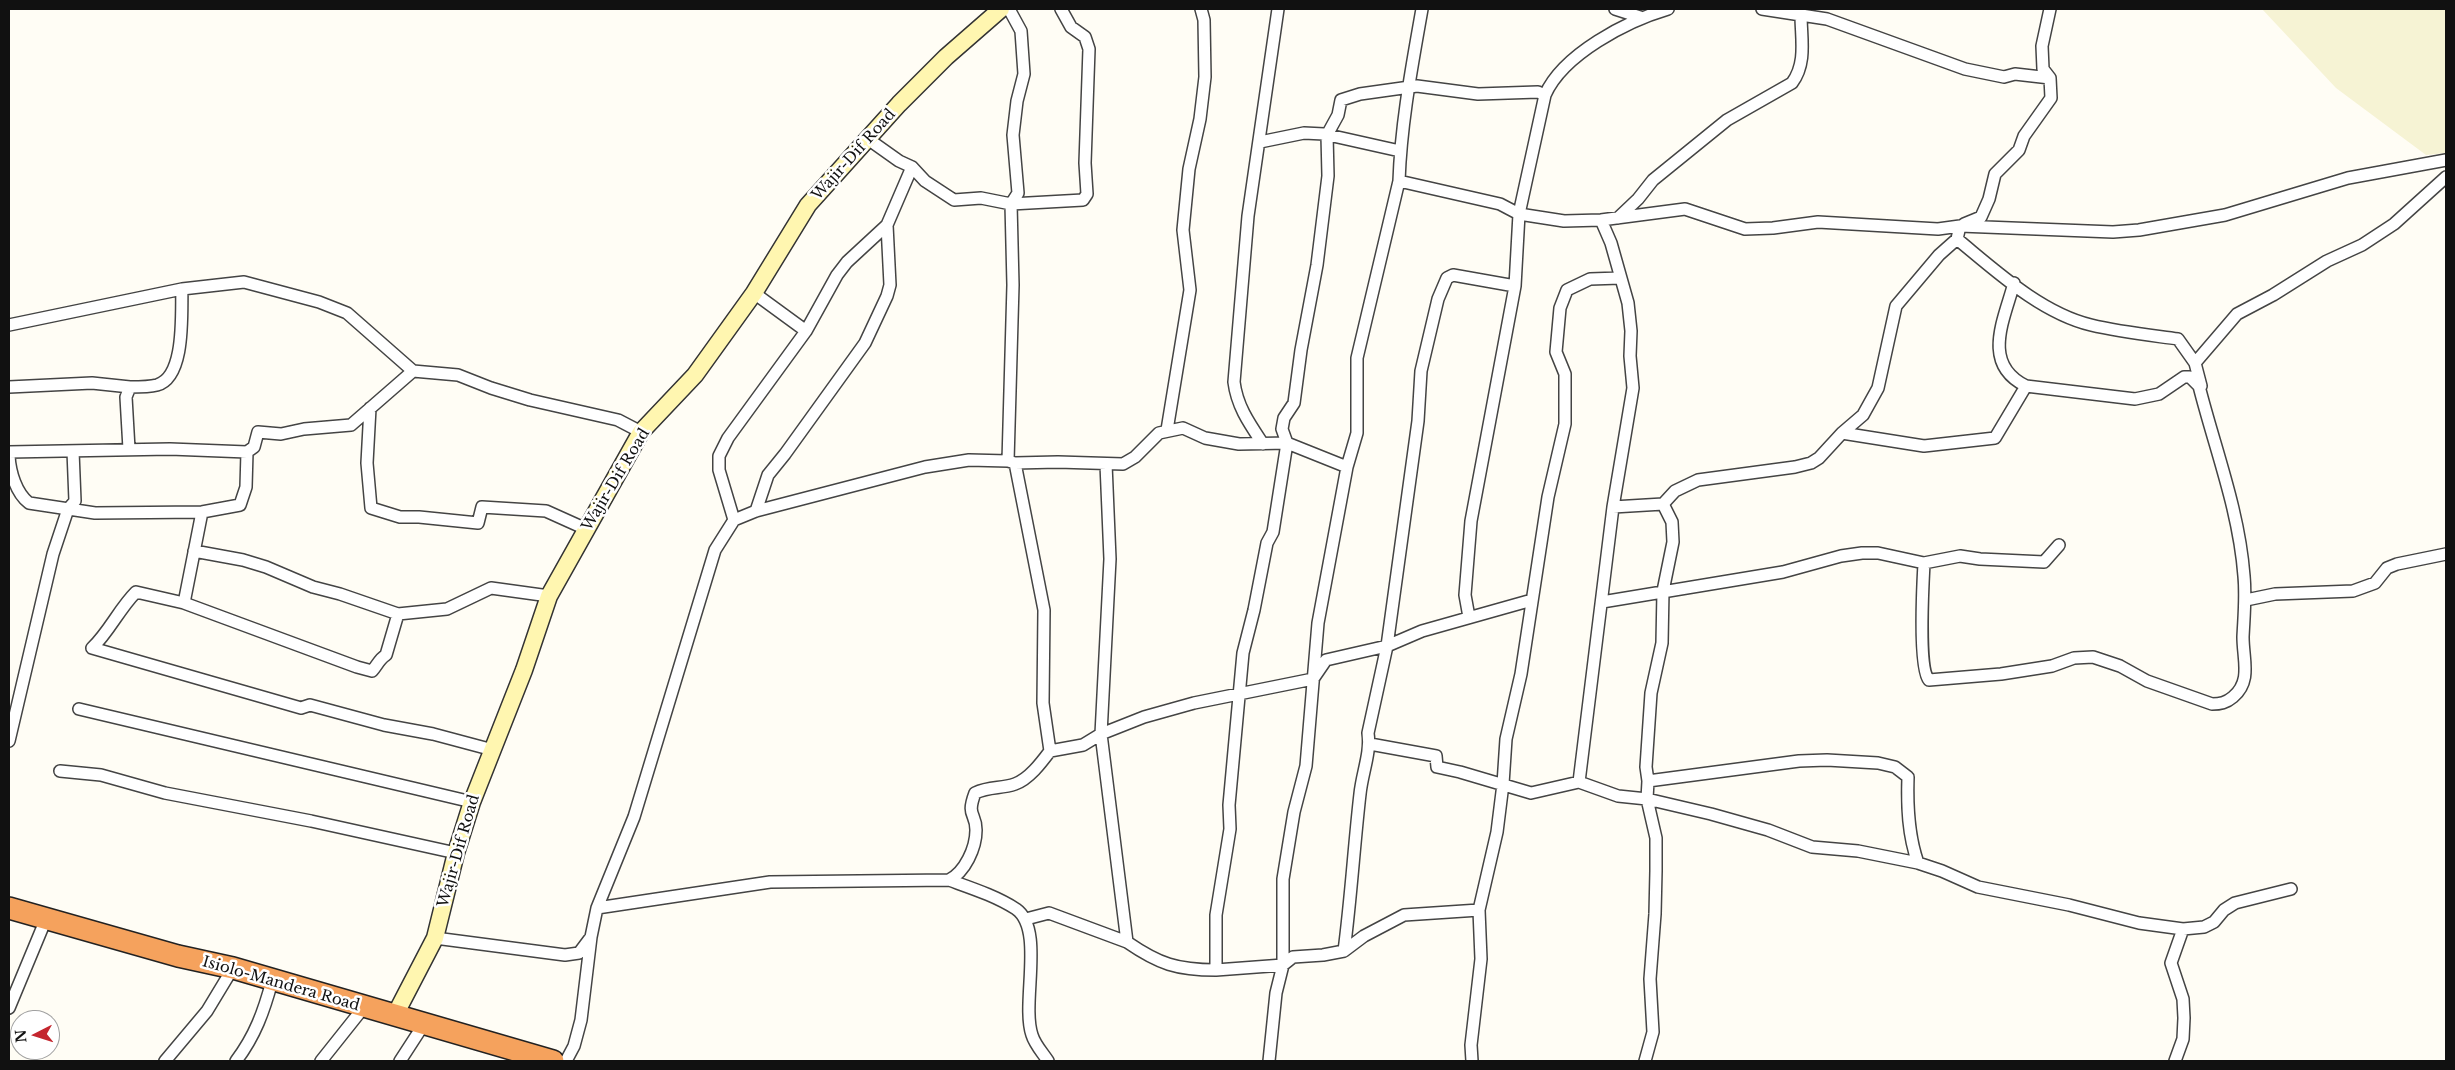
<!DOCTYPE html>
<html>
<head>
<meta charset="utf-8">
<style>
  body { margin:0 }
  #map { position:relative; width:2455px; height:1070px; overflow:hidden; background:#fffdf5; font-family:"Libre Baskerville",serif }
  canvas { display:block }
  .frame { position:absolute; inset:0; border:10px solid #111; pointer-events:none }
  .north { position:absolute; left:10px; top:1010px; width:50px; height:50px; box-sizing:border-box; background:#fff; border:1px solid #a0a0a0; border-radius:50%; rotate:265deg; font-size:14px; font-weight:700; line-height:20px; text-align:center; color:#111 }
  .north::after { content:''; display:block; margin:auto; width:18px; height:22px; background:#c4262e; clip-path:polygon(50% 0,100% 100%,50% 72%,0 100%) }
</style>
</head>
<body>
<div id="map">
<canvas width="2455" height="1070"></canvas>
<div class="frame"></div>
<div class="north">N</div>
</div>
<script>
const c = document.querySelector('canvas').getContext('2d');
c.lineJoin = 'round';
function paint(path, color) { c.fillStyle = color; c.fill(path, 'evenodd'); }
function trace(path, color, width, dash) { c.strokeStyle = color; c.lineWidth = width; c.lineCap = dash ? 'butt' : 'round'; c.setLineDash(dash || []); c.stroke(path); }
function write(font, color, halo, rows, align = 'center') {
  c.font = font + ' "Libre Baskerville",serif'; c.lineWidth = 5; c.setLineDash([]); c.textBaseline = 'middle'; c.strokeStyle = halo; c.fillStyle = color; for (const [text, x, y, turn = 0] of rows) {
    c.save(); c.translate(x, y); c.rotate((+turn || 0) * Math.PI / 180); c.textAlign = isNaN(turn) ? turn : align; if (halo) c.strokeText(text, 0, 0); c.fillText(text, 0, 0); c.restore();
  }
}
paint(new Path2D(`
  M2262,9H2446V153L2426,155L2336,88Z`), '#f6f3d4');
const street = new Path2D(`
  M1615,9L1640,17
  M1762,9L1827,19L1965,69L2004,77L2015,74L2050,78
  M868,139L899,161L912,167L925,181L954,200L981,198L1011,204L1083,200L1087,194L1085,163L1089,49L1085,37L1071,27L1061,9
  M1260,142L1304,133L1324,134L1400,151
  M1399,181L1500,204L1519,214L1564,221L1601,220L1685,209L1745,229L1773,228L1818,222L1938,229L1960,226L2113,232L2139,230L2225,215L2348,178L2446,160
  M1618,218L1638,199L1653,180L1727,120L1792,83C1807,63 1801,38 1801,15
  M1964,224L1981,217L1989,199L1995,174L2019,150L2024,136L2051,98L2050,78L2043,69L2042,46L2050,9
  M1957,239C1996,271 2041,313 2091,325C2120,332 2149,335 2178,339L2195,363
  M1620,278L1590,279L1567,290L1560,308L1556,352L1565,374V424L1548,497L1521,674L1506,739L1503,784L1497,832L1479,910L1404,915L1364,936L1344,951L1323,955L1293,957L1283,965L1216,970V915L1230,829L1229,805L1243,653L1254,610L1267,543L1273,532L1287,443L1282,429L1284,418L1294,403L1301,350L1317,265L1328,176L1327,135L1338,115L1341,100L1360,94L1417,86L1478,94L1538,92L1545,95C1563,54 1627,21 1668,9
  M754,293L806,331
  M9,325L182,289L244,282L319,302L347,313L413,371L458,375L491,388L530,400L618,420L641,432
  M2201,386L2195,363L2237,314L2273,295L2327,261L2362,245L2394,224L2446,177
  M9,387L92,383L130,387
  M370,408L367,463L371,508L400,517H419L478,523L482,507L546,511L586,529
  M1167,430L1190,290L1183,230L1189,169L1200,119L1205,77L1204,20L1201,9
  M1842,433L1924,446L1995,438L2026,386
  M1263,444C1249,423 1237,406 1234,382L1248,216L1278,9
  M129,449L126,397L130,387C139,387 149,387 157,385C186,377 181,312 182,289
  M9,452L170,449L247,452L254,447L258,432L281,434L304,429L351,425L413,371
  M9,456C10,472 16,493 29,503L95,513L202,512L240,505L246,487L247,452
  M1008,461L1013,285L1011,204L1018,193L1013,135L1017,101L1024,74L1021,31L1009,9
  M1015,463L1044,610L1043,703L1050,751
  M1663,504L1675,491L1698,480L1795,467L1811,463L1819,458L1842,433L1863,415L1878,388L1896,306L1939,255L1957,239L1960,226
  M1613,507L1663,504L1672,522L1673,542L1663,591L1662,643L1651,693L1646,767L1648,781
  M756,511L768,475L785,454L865,343L887,296L890,285L887,225L912,167
  M734,520L719,470V456L728,438L806,331L837,275L847,262L887,225
  M194,551L243,560L266,567L313,587L340,594L398,614L447,609L491,588L549,596
  M1924,563C1923,582 1918,669 1929,680L2001,674L2052,666L2074,658L2093,657L2120,666L2147,681L2212,704C2220,704 2226,703 2233,697C2252,681 2243,660 2243,637C2244,616 2246,597 2244,576C2239,510 2215,449 2199,386L2190,377H2184L2159,394L2135,399L2026,386C1981,364 2004,320 2014,283
  M2246,600L2275,594L2353,591L2375,583L2387,568L2397,564L2446,554
  M1602,602L1783,572L1841,556L1862,553H1878L1924,563L1960,556L1980,559L2044,562L2059,545
  M184,603L357,667L372,671C377,666 379,659 386,655L398,614
  M1469,617L1465,595L1471,521L1515,286L1519,214L1545,95
  M92,648L301,708L310,705L384,725L433,734L493,750
  M92,648C109,632 119,609 136,592L184,603L202,512
  M79,709L472,802
  M9,741L53,554L68,509L75,501L73,451
  M1370,744L1436,756L1437,767L1460,772L1531,793L1579,782L1618,796L1647,799L1648,781L1799,761L1827,760L1878,763L1895,767L1908,777C1907,806 1908,835 1918,863
  M60,771L101,775L165,793L311,821L456,853
  M1579,782L1613,507L1633,388L1630,356L1631,331L1628,303L1611,243L1601,220
  M949,880C971,888 996,896 1016,909C1045,929 1021,1003 1032,1035C1035,1045 1043,1053 1048,1061
  M597,908L770,882L949,880C965,872 976,848 976,830C976,812 966,817 975,793C990,786 1001,789 1015,784C1029,779 1041,763 1050,751L1083,745L1101,734L1110,559L1106,464
  M1026,919L1049,913L1127,942
  M435,938L565,955L579,953L591,937
  M1344,951C1351,898 1354,846 1360,794C1362,773 1371,753 1368,733L1387,646L1418,421L1421,371L1438,299L1447,278L1453,275L1515,286
  M1216,970C1177,970 1159,964 1127,942L1101,734L1144,717L1194,703L1313,679L1326,660L1387,646L1422,631L1532,600
  M9,1008L46,919
  M165,1061L207,1011L233,968
  M236,1061C255,1036 264,1011 272,981
  M321,1061L364,1007
  M400,1061L424,1024
  M566,1061L574,1046L581,1020L591,937L597,908L634,817L715,550L734,520L756,511L925,467L969,460L1008,461L1015,463L1058,462L1123,464L1135,457L1159,433L1183,428L1205,438L1239,444L1287,443L1347,467
  M1269,1061L1276,993L1283,965V879L1294,812L1306,766L1318,623L1347,467L1357,433V358L1399,181C1401,123 1412,66 1422,9
  M1472,1061L1471,1045L1481,959L1479,910
  M1645,1061L1653,1032L1650,979L1655,914L1656,871V838L1647,799L1711,814L1768,830L1812,847L1858,851L1918,863L1942,871L1978,887L2069,905L2139,923L2183,929L2204,927L2214,922L2224,910L2235,903L2291,889
  M2175,1061L2183,1039L2184,1018L2183,999L2171,963L2183,929`);
const secondary = new Path2D(`
  M395,1015L435,938L456,853L472,802L524,670L549,596L641,432L695,375L754,293L808,205L899,104L946,57L1001,9`);
const highway = new Path2D(`
  M9,908L178,956L233,968L553,1061`);
trace(street, '#444', 14);
trace(secondary, '#333', 19);
trace(highway, '#222', 24);
trace(street, '#fff', 11);
trace(secondary, '#fff6b0', 16);
trace(highway, '#f5a25d', 21);
write('15px', '#111', '#fff', [
  ["Wajir-Dif Road",854,155,-48],
  ["Wajir-Dif Road",616,480,-59],
  ["Wajir-Dif Road",459,851,-74],
  ["Isiolo-Mandera Road",281,984,16]
]);
</script>
</body>
</html>
